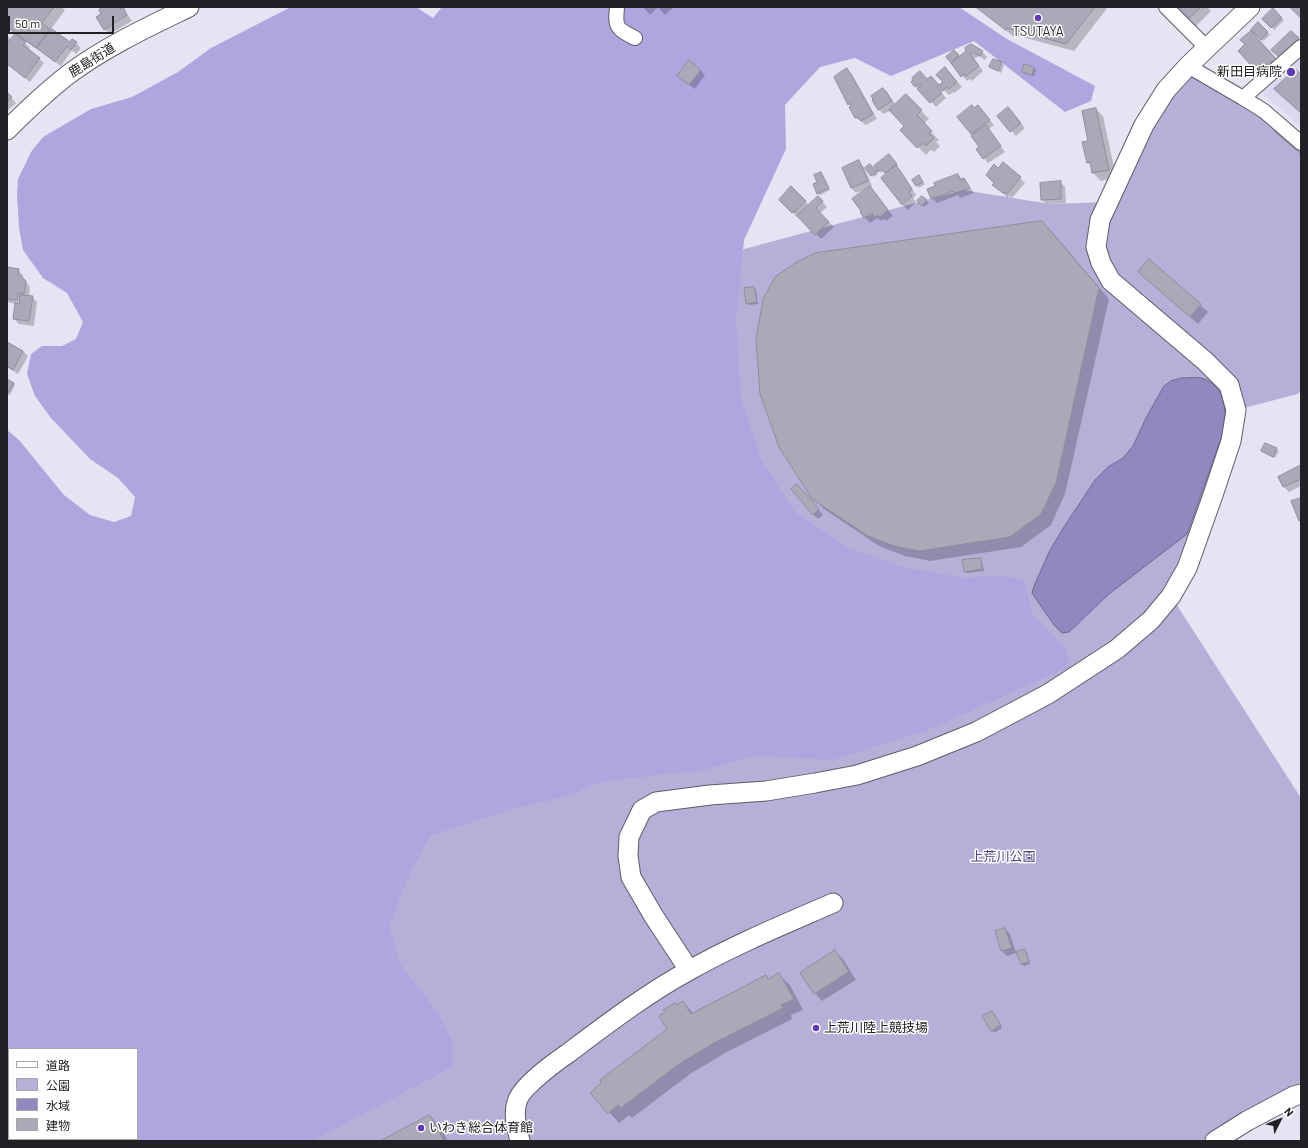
<!DOCTYPE html>
<html>
<head>
<meta charset="utf-8">
<style>
  body { margin:0 }
  #map { position:relative; width:1308px; height:1148px; overflow:hidden; background:#e5e4f3; font-family:Barlow,"Noto Sans JP",sans-serif }
  canvas { display:block }
  .frame { position:absolute; inset:0; border:8px solid #212025; pointer-events:none }
  .legend { position:absolute; left:8px; top:1048px; width:130px; height:92px; box-sizing:border-box; background:#fff; border:1px solid #a6a6a8; margin:0; padding:5px 7px; list-style:none; font-size:12px; color:#212025 }
  .legend li { display:flex; align-items:center; gap:8px; height:20px }
  .legend b { width:20px; border:1px solid #a6a6a8 }
  .north { position:absolute; left:1260px; top:1100px; width:40px; height:40px; -webkit-text-stroke:3px #fff; paint-order:stroke; rotate:48deg; font-size:11px; font-weight:700; line-height:16px; text-align:center; color:#212025 }
  .north::after { content:''; display:block; margin:auto; width:14px; height:18px; background:#212025; clip-path:polygon(50% 0,100% 100%,50% 72%,0 100%) }
  .scale { position:absolute; left:8px; top:16px; width:106px; height:18px; box-sizing:border-box; border:2px solid #212025; border-top:0; padding-left:5px; font-size:12px; line-height:14px; white-space:nowrap; color:#212025; -webkit-text-stroke:3px #fff; paint-order:stroke }
</style>
</head>
<body>
<div id="map">
<canvas width="1308" height="1148"></canvas>
<div class="frame"></div>
<ul class="legend">
<li><b style="height:5px;background:#fff"></b>道路</li>
<li><b style="height:11px;background:#b6b0d9"></b>公園</li>
<li><b style="height:11px;background:#9088bf"></b>水域</li>
<li><b style="height:11px;background:#aaa9b7"></b>建物</li>
</ul>
<div class="north">N</div>
<div class="scale">50 m</div>
</div>
<script>
const c = document.querySelector('canvas').getContext('2d');
c.lineJoin = 'round';
function paint(path, color) { c.fillStyle = color; c.fill(path, 'evenodd'); }
function trace(path, color, width, dash) { c.strokeStyle = color; c.lineWidth = width; c.lineCap = dash ? 'butt' : 'round'; c.setLineDash(dash || []); c.stroke(path); }
function write(font, color, halo, rows, align = 'center') {
  c.font = font + ' Barlow,"Noto Sans JP",sans-serif'; c.lineWidth = 3; c.setLineDash([]); c.textBaseline = 'middle'; c.strokeStyle = halo; c.fillStyle = color; for (const [text, x, y, turn = 0] of rows) {
    c.save(); c.translate(x, y); c.rotate((+turn || 0) * Math.PI / 180); c.textAlign = isNaN(turn) ? turn : align; if (halo) c.strokeText(text, 0, 0); c.fillText(text, 0, 0); c.restore();
  }
}
paint(new Path2D(`
  M1301,54V127L1260,91Z`), '#dbd8ef');
paint(new Path2D(`
  M1188,66L1301,143V390L1298,394L1236,410L1171,596L1301,798V1094L1215,1141H264L289,645L770,524L706,427L722,255L963,190L1050,204L1108,202Z`), '#b6b0d9');
paint(new Path2D(`
  M291,7H416L433,18L442,7H959L1007,39L1095,86L1091,101L1065,112L974,41L891,76L855,58L820,67L785,105L786,149L744,240L736,320L741,398L761,460L795,512L847,547L904,567L963,578L1001,575L1024,580L1033,615L1067,650L1069,667L926,731L833,760L755,756L697,772L665,774L597,783L572,795L514,809L431,835L410,873L389,926L400,964L439,1014L453,1043L452,1067L312,1141H7V430L19,440L64,495L90,515L114,522L131,516L135,497L118,478L90,459L51,418L35,396L27,374L31,354L42,346H62L76,339L83,322L67,293L43,278L23,250L19,228L17,194L18,179L31,152L43,137L91,109L132,97L178,72L211,48ZM9,1049H137V1139H9Z`), '#afa6df');
const water = new Path2D(`
  M1182,378C1189,378 1200,376 1207,380C1224,388 1226,410 1225,427L1187,534L1109,594L1069,632L1062,633L1054,625L1032,593L1034,586L1050,550L1064,527L1095,480L1108,467L1123,458L1133,446L1146,418L1164,386L1171,381Z`);
paint(water, '#9088bf');
trace(water, '#6f6991', 1);
paint(new Path2D(`
  M7,7H61L65,10L51,29L70,43H76L81,48L76,54L72,50L61,66L25,41L24,42L30,48L28,50L44,63L30,82L7,64V35L11,40L16,34L7,28Z
  M105,7H119L127,14L132,21L110,34L105,29L103,14Z
  M643,7H674L665,15L658,7L650,15Z
  M978,7H1108L1074,51L1015,35L1014,37Z
  M1178,7H1207L1211,11L1196,26Z
  M1273,10L1284,20L1274,30L1264,19Z
  M1258,23L1270,35L1263,41L1252,30Z
  M1291,32L1301,42L1284,61L1273,50Z
  M1255,37L1281,65L1264,77L1259,72Z
  M954,51L960,57L968,51L982,52L987,57L985,60L979,56L974,59L983,71L972,81L970,79L967,81L947,58Z
  M994,60L1004,65L1001,73L990,67Z
  M1025,65L1034,68L1036,70L1034,76L1025,74L1023,72Z
  M847,69L852,74L877,119L866,125L856,118L850,107H851L849,104Z
  M700,70L705,75L695,89L683,80Z
  M950,73L962,87L954,93L953,92L949,95L944,90L941,92L946,98L936,107L912,82L927,80L936,82L939,86L944,82Z
  M886,92L896,105L906,95L929,119L923,124L939,140L936,142L940,146L934,152L931,150L926,155L901,130L906,126L891,110L884,114L879,110L873,100Z
  M7,93L16,103L7,111Z
  M978,106L994,125L989,129L1005,152L988,163L984,158L980,147L974,136L958,117Z
  M1008,108L1025,128L1016,136L998,116Z
  M1096,109L1103,116L1116,177L1101,181L1093,173L1092,166L1088,163L1089,142Z
  M891,157L898,166L897,167L901,171L916,195L913,198L916,202L908,210L897,199L887,174L884,170L881,173L875,166Z
  M859,162L864,167L872,186L870,187L893,216L886,221L884,219L881,221L877,218L870,223L861,213L868,188L856,193L851,188Z
  M872,167L878,174L874,177L872,175Z
  M999,170L1020,178L1025,183L1012,198L1009,196L1008,198L999,190Z
  M820,173L830,190L820,195L818,193Z
  M958,175L968,184L974,193L960,198L958,195L937,203L932,198Z
  M919,177L925,184L919,188L913,180Z
  M1060,182L1065,187L1066,203L1047,204L1042,200Z
  M791,188L809,205L818,197L827,207L820,213L834,227L821,239L799,216L797,217L780,200Z
  M922,197L929,203L924,207L918,201Z
  M1042,222L1053,233L1109,299L1065,494L1051,525L1021,547L930,561L905,556L879,546L824,509L813,498Z
  M18,270L23,275V278L30,287L29,297H32L37,302L34,326L19,324L14,319L16,304L7,302V273Z
  M1139,272L1200,305L1208,312L1198,324Z
  M754,288L756,290L758,304L749,305L747,303Z
  M7,343L23,351L28,356L18,374L7,367Z
  M7,380L15,385L10,395L7,394Z
  M1276,449L1279,451L1275,458L1262,451Z
  M1301,466V486L1289,492L1284,487L1279,477Z
  M802,490L823,515L818,519L813,514Z
  M980,559L982,561L984,571L967,573L965,571Z
  M1005,929L1010,934L1016,953L1007,956L1002,951L996,932Z
  M1024,950L1027,953L1030,964L1024,966L1021,964Z
  M835,952L843,959L856,980L822,1001L815,993Z
  M779,975L790,985L803,1010L791,1015L792,1019L727,1052L690,1074L632,1118L629,1115L619,1123L592,1093L668,1029L677,1006L683,1002L693,1013L766,976L769,979Z
  M994,1014L1002,1028L994,1033L992,1030Z
  M430,1116L440,1127L448,1141H383Z`), '#0003');
const building = new Path2D(`
  M7,7H54L42,23L50,29L36,48L7,27Z
  M103,7H119L121,9L123,7L127,15L104,30L96,17L101,14L99,10Z
  M976,7H1095L1066,44L1007,28L1006,30Z
  M1177,7H1201L1188,19Z
  M1290,7H1301V18Z
  M1273,8L1282,18L1271,28L1262,19Z
  M1258,22L1268,32L1261,40L1251,30Z
  M52,29L70,42L72,39L77,42L71,50L67,46L55,62L37,48Z
  M1251,31L1277,60L1272,64L1270,61L1258,73L1238,51L1245,44L1240,40Z
  M1291,31L1299,38L1279,57L1271,50Z
  M15,34L26,42L23,45L40,58L25,78L7,64V44Z
  M971,44L983,51L980,56L973,52L970,54L979,66L966,76L964,74L961,77L951,63L966,51L965,48Z
  M954,50L959,55L951,63L946,57Z
  M993,59L1002,62L998,71L989,67Z
  M689,60L701,70L689,85L677,76Z
  M1024,64L1034,67L1032,75L1022,72Z
  M945,67L957,82L949,89L947,87L943,91L939,85L943,82L936,75Z
  M847,68L873,114L861,121L858,117L855,118L849,107L851,106L850,103L848,105L834,77Z
  M1296,69L1300,74L1301,73V113L1274,89Z
  M920,71L927,79L931,76L939,85L937,87L942,93L930,103L917,89L922,85L920,84L915,87L911,82L913,80L912,78Z
  M883,88L885,91H886L892,101L878,110L872,100L873,99L871,96Z
  M7,92L12,97L7,102Z
  M906,94L922,110L917,115L932,131L929,134L934,138L926,146L923,143L917,148L900,130L904,126L889,110Z
  M972,105L974,108L978,105L990,120L971,134L957,117Z
  M1008,107L1021,123L1010,132L997,116Z
  M1096,108L1109,170L1092,173L1090,162L1087,163L1082,142L1088,141L1082,111Z
  M986,125L1001,146L983,159L976,149L979,147L971,136Z
  M1277,130L1301,150V154L1275,132Z
  M889,154L897,164L885,173L881,169L878,172L874,166Z
  M859,160L868,181L851,188L842,168Z
  M1003,162L1021,177L1007,194L1004,192L1003,193L992,185L994,183L986,175L994,164L998,168Z
  M870,164L877,172L871,176L865,168Z
  M896,165L912,189L909,192L912,196L902,205L881,178Z
  M821,172L829,188L817,194L813,184L817,182L814,175Z
  M958,174L960,180L964,178L970,188L955,193L953,191L931,199L927,189L935,186L934,183Z
  M919,175L923,182L916,186L912,180Z
  M1061,181V199L1041,200L1040,183Z
  M791,186L806,201L795,212L794,211L792,213L779,200Z
  M870,186L888,210L880,217L878,215L875,217L872,213L864,218L860,212L861,211L852,199Z
  M818,196L823,201L816,208L829,222L815,235L797,216Z
  M922,196L927,200L922,206L917,201Z
  M1042,221L1099,288L1056,483L1041,514L1010,537L919,551L894,546L868,536L812,499L779,447L760,394L756,339L763,299L775,277L795,263L815,253Z
  M1149,259L1201,304L1190,317L1138,272Z
  M7,267L19,269L18,275L21,276L26,281L24,294L18,293L17,300L7,299Z
  M754,287L757,302L746,304L744,288Z
  M20,295L33,296L29,321L13,319L15,303L19,304Z
  M7,342L23,351L13,370L7,366Z
  M7,379L14,383L7,394Z
  M1265,443L1277,448L1273,457L1261,451Z
  M1301,465V479L1283,487L1278,477Z
  M797,484L819,509L813,515L791,489Z
  M1301,498V520L1299,521L1291,501Z
  M981,558L982,569L964,572L962,560Z
  M1005,928L1012,948L1001,951L995,931Z
  M1025,949L1029,962L1021,964L1016,952Z
  M835,950L849,972L814,994L800,973Z
  M779,973L794,999L781,1005L783,1008L716,1042L679,1064L621,1108L618,1105L608,1114L590,1093L601,1083L600,1080L667,1029L659,1016L665,1012L663,1010L675,1003L676,1005L683,1001L691,1014L766,975L768,979Z
  M992,1011L1001,1025L991,1031L982,1016Z
  M430,1115L444,1141H380Z`);
paint(building, '#aaa9b7');
trace(building, '#8f8e9c', 1);
const street = new Path2D(`
  M617,7C615,28 616,28 635,38
  M1166,7L1207,48
  M1188,66L1243,98L1264,111L1301,143
  M1243,98L1301,47`);
const secondary = new Path2D(`
  M7,130C27,110 47,91 69,74C105,47 148,27 189,7
  M689,970L653,915L631,877L628,856L629,837L642,810L656,802L710,795L766,791L815,783L857,775L917,756L976,732L1048,694L1117,649L1151,620L1171,596L1187,568L1213,495L1231,441L1236,410L1229,385L1205,361L1111,281L1101,263L1096,247L1100,220L1144,125L1166,90L1188,66L1250,7
  M520,1141C517,1129 513,1114 517,1102C520,1088 554,1063 567,1054C607,1024 646,994 690,970C736,944 785,924 833,903
  M1215,1141L1247,1121L1294,1096L1301,1094`);
trace(street, '#5d5b68', 16);
trace(secondary, '#5d5b68', 21);
trace(street, '#fff', 14);
trace(secondary, '#fff', 19);
for (const [x, y, r, color] of [
  [1038,18,4,"#5f3cb4"],
  [1291,72,5,"#5f3cb4"],
  [816,1028,4,"#5f3cb4"],
  [421,1128,4,"#5f3cb4"]
]) { const dot = new Path2D(); dot.arc(x, y, r, 0, 2 * Math.PI); c.fillStyle = color; c.fill(dot); trace(dot, '#fff', 1.5); }
write('13px', '#212025', '#fff', [
  ["TSUTAYA",1038,32,"center"],
  ["新田目病院",1282,72,"right"],
  ["上荒川陸上競技場",824,1028],
  ["いわき総合体育館",429,1128]
], 'left');
write('13px', '#212025', '#fff', [
  ["鹿島街道",92,60,-32]
]);
write('13px', '#4f4085', '#fff', [
  ["上荒川公園",1003,857]
]);
</script>
</body>
</html>
